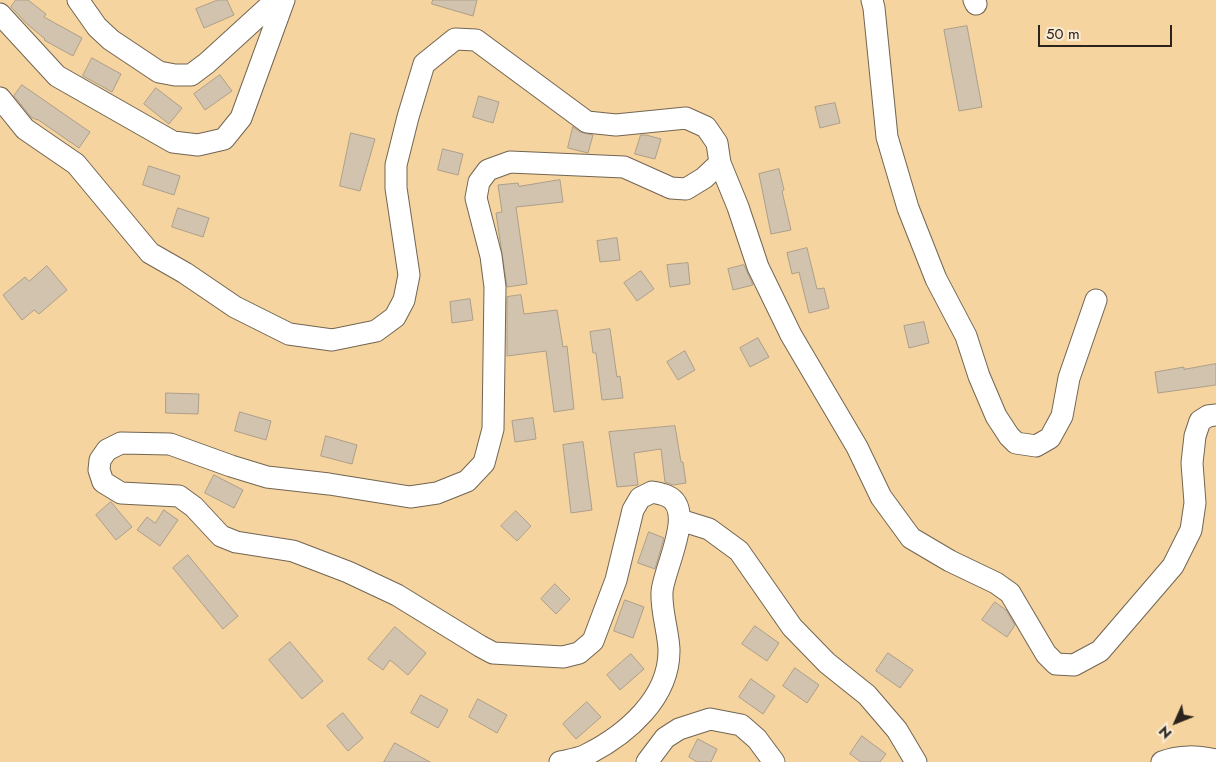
<!DOCTYPE html>
<html>
<head>
<meta charset="utf-8">
<style>
  body { margin:0 }
  #map { position:relative; width:1216px; height:762px; overflow:hidden; background:#faebd5; font-family:Jost,sans-serif }
  canvas { display:block }
  .north { position:absolute; left:1151px; top:697px; width:50px; height:50px; -webkit-text-stroke:4px #faebd5; paint-order:stroke; rotate:226deg; font-size:14px; font-weight:700; line-height:20px; text-align:center; color:#2a241c }
  .north::after { content:''; display:block; margin:auto; width:18px; height:22px; background:#2a241c; clip-path:polygon(50% 0,100% 100%,50% 72%,0 100%) }
  .scale { position:absolute; left:1038px; top:25px; width:134px; height:22px; box-sizing:border-box; border:2px solid #2a241c; border-top:0; padding-left:6px; font-size:15px; line-height:18px; white-space:nowrap; color:#2a241c; -webkit-text-stroke:4px #faebd5; paint-order:stroke }
</style>
</head>
<body>
<div id="map">
<canvas width="1216" height="762"></canvas>
<div class="north">N</div>
<div class="scale">50 m</div>
</div>
<script>
const c = document.querySelector('canvas').getContext('2d');
c.lineJoin = 'round';
function paint(path, color) { c.fillStyle = color; c.fill(path, 'evenodd'); }
function trace(path, color, width, dash) { c.strokeStyle = color; c.lineWidth = width; c.lineCap = dash ? 'butt' : 'round'; c.setLineDash(dash || []); c.stroke(path); }
paint(new Path2D(`
  M0,0H1216V762H0Z`), '#f6d4a0');
const building = new Path2D(`
  M16,0H28L46,14L44,17L82,38L73,56L44,40L45,39L27,24L11,7Z
  M218,0H227L234,15L204,28L196,9Z
  M433,0H477L473,16L432,4Z
  M967,26L982,107L959,111L944,30Z
  M92,58L121,74L112,92L83,76Z
  M220,75L232,91L205,110L194,94Z
  M22,85L90,132L79,148L37,119V120L31,117L14,96Z
  M156,88L182,108L169,124L144,104Z
  M479,96L499,102L493,123L473,117Z
  M835,103L840,123L820,128L815,107Z
  M573,127L580,132L593,135L588,153L568,148Z
  M351,133L375,139L360,191L340,186Z
  M641,135H646L661,139L655,159L635,154Z
  M443,149L463,154L458,175L438,170Z
  M149,166L180,176L174,195L143,185Z
  M779,169L784,190L782,191L791,230L771,234L759,174Z
  M560,180L563,202L516,207L527,284L507,287L496,213L502,212L498,185L518,183L519,186Z
  M178,208L209,218L203,237L172,227Z
  M617,238L620,260L600,262L597,241Z
  M807,248L817,289L824,288L829,308L809,313L799,272L792,274L787,253Z
  M688,263L690,284L670,287L667,265Z
  M744,265L753,285L733,290L728,269Z
  M47,266L67,290L39,314L34,310L22,320L3,295L25,277L29,281Z
  M641,271L654,289L637,301L624,283Z
  M521,295L524,314L557,310L563,347L567,346L574,409L554,412L546,351L507,356V297Z
  M470,299L473,320L452,323L450,302Z
  M924,322L929,343L909,348L904,326Z
  M610,329L617,377L620,376L623,398L602,400L596,353H593L590,332Z
  M758,338L769,357L750,367L740,348Z
  M685,351L695,370L678,380L667,362Z
  M1216,364V385L1158,393L1155,372L1184,367V369Z
  M166,393L199,394L198,414L166,413Z
  M240,412L271,421L266,440L235,431Z
  M533,418L536,439L515,442L512,421Z
  M675,426L681,462H683L686,483L673,485L665,482L661,449L634,453L638,485L617,487L609,432Z
  M326,436L357,445L352,464L321,456Z
  M583,442L592,510L571,513L563,445Z
  M214,475L243,490L234,508L205,493Z
  M111,502L132,527L116,540L96,515Z
  M164,510L178,520L160,546L137,530L147,517L155,523Z
  M516,511L531,526L517,541L501,526Z
  M649,532L664,538L655,569L638,563Z
  M188,555L238,616L223,629L173,568Z
  M555,584L570,599L556,614L541,599Z
  M625,600L644,607L633,638L614,631Z
  M995,602L1006,610L1015,625L1007,637L982,620Z
  M755,626L779,643L767,661L742,644Z
  M395,627L426,653L408,675L390,660L383,670L368,659Z
  M290,642L323,681L302,699L269,660Z
  M888,653L913,670L900,688L876,671Z
  M631,654L644,669L620,690L607,675Z
  M795,668L819,685L807,703L783,686Z
  M751,679L775,696L763,714L739,697Z
  M421,695L448,710L438,728L411,713Z
  M478,699L507,715L497,733L469,717Z
  M587,702L601,717L576,739L563,724Z
  M343,713L363,738L348,751L327,726Z
  M862,736L886,754L880,762H861L850,754Z
  M698,739L717,749L711,762H697L689,757Z
  M395,743L430,762H384Z`);
paint(building, '#d1c3ad');
trace(building, '#ad9f8a', 1);
const street = new Path2D(`
  M78,0L97,27L111,40L159,72L175,75H191L207,63L276,0
  M872,0L874,8L887,137L908,208L936,279L966,336L979,376L996,416L1009,436L1016,443L1036,446L1050,438L1062,416L1069,378L1096,300
  M974,0L976,4
  M0,14L57,76L173,142L198,145L224,139L241,118L284,0
  M0,98L25,129L76,164L150,253L185,273L235,307L289,334L332,340L376,331L395,317L404,300L409,275L396,188V165L408,117L424,64L455,39L476,40L587,122L616,125L686,118L706,127L717,143L720,163L738,207L758,267L791,335L857,447L881,497L911,538L950,561L996,583L1010,593L1046,654L1056,664L1074,665L1100,651L1173,566L1191,530L1195,503L1192,463L1195,436L1200,421L1208,416L1216,415
  M680,520L709,529L739,551L792,627L827,663L867,695L897,730L916,762
  M560,762C569,760 578,759 586,755C626,735 670,698 669,649C668,630 661,611 662,592C663,570 697,509 667,496C663,494 657,493 652,492L640,498L633,510L616,580L593,641L579,653L563,657L493,653L480,646L397,595L348,572L293,551L236,542L221,536L194,507L179,496L121,493L103,482L99,470L100,460L107,450L121,443L170,444L231,466L267,477L329,484L410,497L437,493L467,481L484,463L493,429L495,287L491,256L476,198L479,182L488,170L510,162L624,167L671,188L686,189L704,178L720,163
  M647,762L665,738L679,729L710,719L741,725L757,739L774,762
  M1162,762C1180,755 1197,756 1216,760`);
trace(street, '#726552', 23);
trace(street, '#fff', 21);
</script>
</body>
</html>
